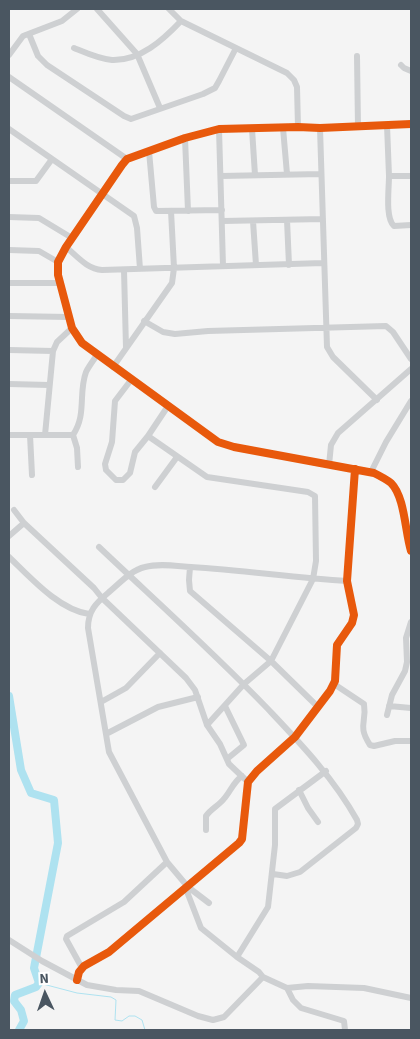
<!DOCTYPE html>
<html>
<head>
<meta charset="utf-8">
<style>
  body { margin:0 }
  #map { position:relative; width:420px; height:1039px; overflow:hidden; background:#f4f4f4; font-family:"Source Sans 3",sans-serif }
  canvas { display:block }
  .frame { position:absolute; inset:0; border:10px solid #4a5661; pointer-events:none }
  .north { position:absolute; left:20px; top:969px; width:50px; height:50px; -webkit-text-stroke:4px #fff; paint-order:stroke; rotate:357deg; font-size:14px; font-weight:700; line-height:20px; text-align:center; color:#4a5661 }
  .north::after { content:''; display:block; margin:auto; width:18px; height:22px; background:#4a5661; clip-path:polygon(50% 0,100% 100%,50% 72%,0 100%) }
</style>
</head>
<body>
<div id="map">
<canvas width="420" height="1039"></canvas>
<div class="frame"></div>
<div class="north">N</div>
</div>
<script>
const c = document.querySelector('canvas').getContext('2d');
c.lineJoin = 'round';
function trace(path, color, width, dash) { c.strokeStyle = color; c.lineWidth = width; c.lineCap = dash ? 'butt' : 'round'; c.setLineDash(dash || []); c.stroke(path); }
trace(new Path2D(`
  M39,983L77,993L111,997L116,1000L115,1020L122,1021L129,1016H135L142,1020L145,1030`), '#aee2f0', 1);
trace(new Path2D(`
  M9,696L21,770L31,793L54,800L58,843L34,968L39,983L36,987L15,995L14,1001L21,1010L24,1021L19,1030`), '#aee2f0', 8);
trace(new Path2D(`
  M97,9L137,54L160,108
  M169,9L181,21L287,73L294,80L297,87L298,127
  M29,34L38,56L47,65L124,116L131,119L203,94L215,88L219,81L236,48
  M74,48C86,53 99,59 112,60C140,61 163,40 181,21
  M9,55L23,36L62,21L77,9
  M357,56L358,127
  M401,65L404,68L411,71
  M9,77L127,159
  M411,124L320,128L298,127L219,129L185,138L127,159L122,165L66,247L58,262V275L72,328L82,343L218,442L234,447L374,473C380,476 386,479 391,483C405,497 405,532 411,551
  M387,125L389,176H411
  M283,128L287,174
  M320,128L327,347L333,357L377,400
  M9,129L134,216L137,228L140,269
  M219,129L223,266
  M252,129L255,175
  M185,138L188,211
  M149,151L154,207L156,211L222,210
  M221,176L321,174
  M389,176C389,189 385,218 394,226L411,225
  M9,181H36L52,159
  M9,217L39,218L72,238
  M287,220L289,265
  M223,221L323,219
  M253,221L256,265
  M66,247C77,256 87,269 102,270L323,263
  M9,250L39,251L58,262
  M124,270L126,348
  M9,283H60
  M9,316L69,317
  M144,321L163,332L175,334L208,331L386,326L393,332L411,359
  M9,350L53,351
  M113,367L172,283L174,268L171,211
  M131,380L115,401L112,442L105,464L106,470L116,480H123L130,473L135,452L148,436L168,406
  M9,384L49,385
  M9,435H73C87,414 78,394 86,372C89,366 93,361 97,355
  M30,435L32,475
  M45,435L53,351L57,342L72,328
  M73,435L77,448L78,467
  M148,436L207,477L308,492L315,496L316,561L313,579L271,661L244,684L207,725
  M329,465L331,445L338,433L411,369
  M371,472L386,442L411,401
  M155,487L177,457
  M14,510L24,523L94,588L102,598L186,678L195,690L207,725L220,744L229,764L248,782
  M9,536L24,523
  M99,547C155,600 213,652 267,708C300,743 333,777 357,820L358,824L356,828L300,872L287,876L273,874
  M9,557C30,577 59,610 89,614
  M190,567L189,580L190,591L271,661L317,706
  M334,684L364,704C367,723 357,725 370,745L374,746L395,741H411
  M101,702L126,688L160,653
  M225,706L244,745L227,759
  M389,706L411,708
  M387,715L392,695L405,671L407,662L406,638L411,622
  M106,734L158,707L198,697
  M299,790L308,808L318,822
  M206,830V816C210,810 216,807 221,802C230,794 232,783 242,776
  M186,889L201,928L237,957
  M209,903L188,887L167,862L109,752L88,628C88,611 96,603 108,593C119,584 131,570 145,567C159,563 176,566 191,567C243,570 295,578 347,581
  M9,940L42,961L87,985L116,990L139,991L198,1016L213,1020L224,1017L263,977L287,988L293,1000L301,1008L344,1021L345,1030
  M82,968L66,939L67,936L124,902L167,862
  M263,977L259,972L237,957L268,907L275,845V809L326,771
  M77,980L79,972L84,966L109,952L239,843L242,839L248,782L257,771L295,737L330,691L335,681L337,645L352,623L354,615L347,581L355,469
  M287,988L308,986L364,988L411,998`), '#ced0d2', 6);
trace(new Path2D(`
  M411,124L320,128L298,127L219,129L185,138L127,159L122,165L66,247L58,262V275L72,328L82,343L218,442L234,447L374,473C380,476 386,479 391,483C405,497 405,532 411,551
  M77,980L79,972L84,966L109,952L239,843L242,839L248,782L257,771L295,737L330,691L335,681L337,645L352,623L354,615L347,581L355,469`), '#e8590c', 8);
</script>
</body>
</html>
